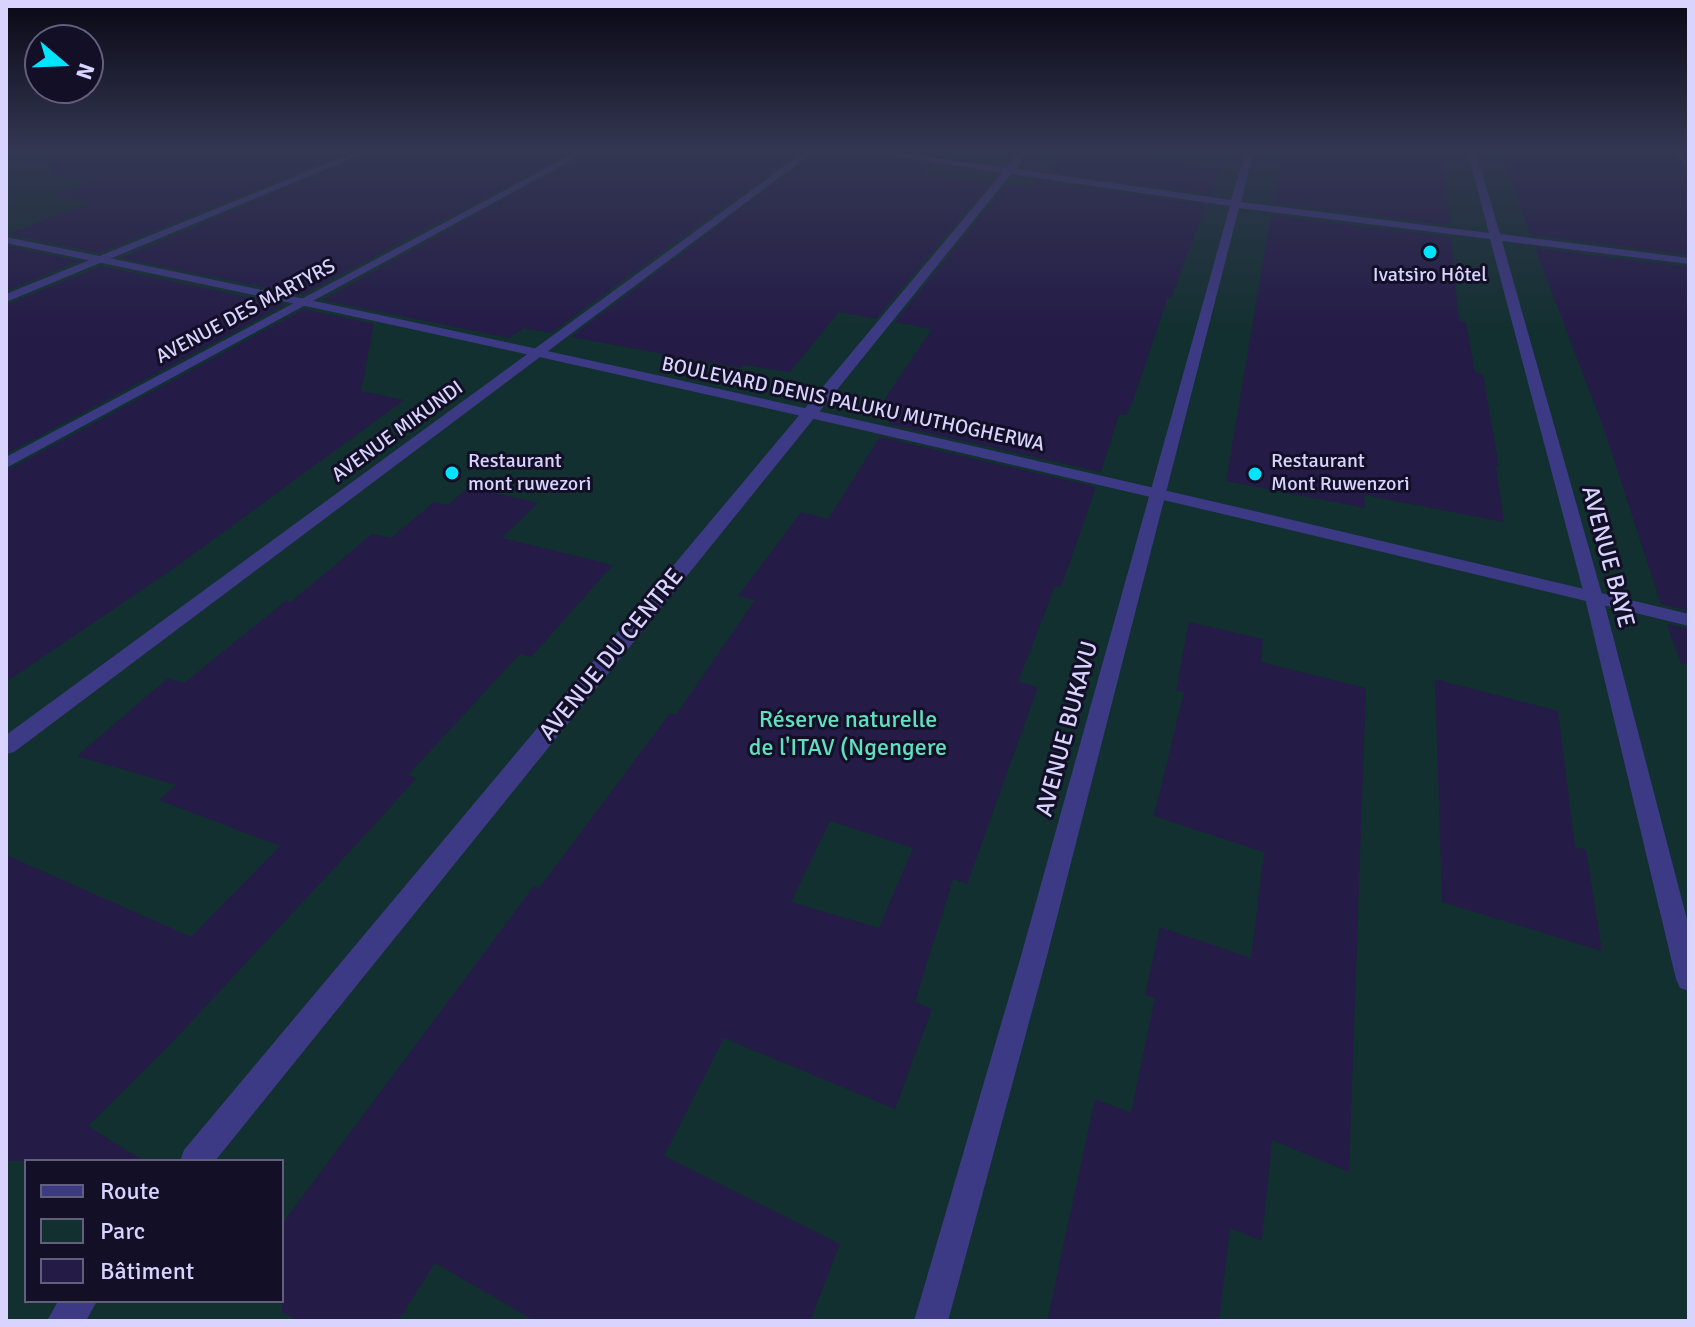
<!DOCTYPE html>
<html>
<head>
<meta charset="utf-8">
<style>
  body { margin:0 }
  #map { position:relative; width:1695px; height:1327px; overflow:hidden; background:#130f26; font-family:Signika,sans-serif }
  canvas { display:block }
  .frame { position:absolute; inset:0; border:8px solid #d9d4ff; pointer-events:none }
  .legend { position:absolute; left:24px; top:1159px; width:260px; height:144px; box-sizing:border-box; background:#130f26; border:2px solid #625e7d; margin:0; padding:10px 14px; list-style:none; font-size:24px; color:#d9d4ff }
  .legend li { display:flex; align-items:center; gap:16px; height:40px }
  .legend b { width:40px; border:2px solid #625e7d }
  .north { position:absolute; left:24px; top:24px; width:80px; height:80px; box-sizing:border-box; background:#130f26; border:2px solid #625e7d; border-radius:50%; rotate:109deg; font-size:22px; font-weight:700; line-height:32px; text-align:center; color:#d9d4ff }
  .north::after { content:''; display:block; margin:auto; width:28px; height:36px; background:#00e5ff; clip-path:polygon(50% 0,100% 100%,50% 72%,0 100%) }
</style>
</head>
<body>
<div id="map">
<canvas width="1695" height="1327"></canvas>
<div class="frame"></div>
<ul class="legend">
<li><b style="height:10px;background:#3d3a85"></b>Route</li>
<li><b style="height:22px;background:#12302f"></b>Parc</li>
<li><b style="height:22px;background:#241b47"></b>Bâtiment</li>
</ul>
<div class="north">N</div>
</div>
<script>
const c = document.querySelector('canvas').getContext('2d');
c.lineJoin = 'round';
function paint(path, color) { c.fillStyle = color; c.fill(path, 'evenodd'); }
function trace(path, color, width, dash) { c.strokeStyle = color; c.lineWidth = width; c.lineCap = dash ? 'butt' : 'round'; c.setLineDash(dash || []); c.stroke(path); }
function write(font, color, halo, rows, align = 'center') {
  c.font = font + ' Signika,sans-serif'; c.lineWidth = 6; c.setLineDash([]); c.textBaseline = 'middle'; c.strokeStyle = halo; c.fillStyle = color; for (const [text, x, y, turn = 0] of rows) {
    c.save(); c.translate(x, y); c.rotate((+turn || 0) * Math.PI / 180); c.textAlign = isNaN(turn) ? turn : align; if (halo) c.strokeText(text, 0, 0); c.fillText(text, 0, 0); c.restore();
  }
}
paint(new Path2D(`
  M6,149H1689V1321H6ZM26,1161H282V1301H26Z`), '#12302f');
paint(new Path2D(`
  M52,149H356L99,253L8,234L92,202L54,195L94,181L50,174Z
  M377,149H576L302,295L121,258Z
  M595,149H803L551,333L524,328L509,338L322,300Z
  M820,149H849L852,152L932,165L922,174L990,183L876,319L839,312L790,372L744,365L741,368L571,337Z
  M1071,149L1170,163L1219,169L1210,194L1048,171Z
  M1286,149H1442L1450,225L1274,203Z
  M1508,149H1666L1689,172V255L1530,235L1504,156H1511Z
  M1037,181L1206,205L1171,298L1168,297L1133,401L1126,415L1119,414L1101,472L888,424L894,415L876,412L932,329L895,322L1006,185L1028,188Z
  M1271,215L1451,237L1459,321L1466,322L1475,372L1483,374L1499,467L1496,466L1504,522L1364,495L1365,508L1226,481Z
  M6,246L79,261L6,291Z
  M1535,248L1689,267V611L1661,604L1604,429Z
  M101,266L284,305L6,454V305Z
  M304,309L374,324L361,391L404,400L180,564L6,682V471Z
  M880,437L1096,487L1061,587L1055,586L1018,682L1038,687L967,884L953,879L915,1002L932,1009L895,1109L724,1038L664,1156L840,1244L810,1321H535L435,1263L398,1321H298L282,1312V1224L534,886L539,888L670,713L676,715L755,600L738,596L801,512L828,519ZM830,821L913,848L879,928L791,902Z
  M469,487L538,503L502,538L613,565L531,657L520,654L408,775L416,778L380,819L165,1050L88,1126L144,1161H6V855L191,937L280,846L159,800L176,785L77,756L168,678L184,683L287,600L291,602L372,534L391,538L434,502L448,505Z
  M1189,622L1263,639L1261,662L1366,688L1349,1172L1272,1140L1262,1241L1230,1228L1219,1321H1047L1095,1099L1131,1113L1155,998L1145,995L1160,927L1251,958L1264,852L1154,816L1184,692L1176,690Z
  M1667,624L1689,629V663L1681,664Z
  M1435,679L1558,711L1575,847L1586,850L1602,951L1442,902Z`), '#241b47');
paint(new Path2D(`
  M363,149H374L6,302V294Z
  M582,149H592L6,468V457Z
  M808,149H817L14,752L6,754V735Z
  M852,149H872L1006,168L1023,149H1031L1015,169L1231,200L1246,149H1254L1241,202L1489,233L1467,149H1475L1500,234L1689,258V264L1502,241L1603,598L1689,927V991L1680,988L1676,979L1585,598L1490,239L1239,208L1047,956L948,1321H914L1021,956L1230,206L1011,174L215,1161H180L184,1150L1002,173Z
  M1672,149H1680L1689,160V169Z
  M58,1301H97L86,1321H47Z`), '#3d3a85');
paint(new Path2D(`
  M6,237C569,351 1130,480 1689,614V626C1130,490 570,359 6,243Z`), '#3d3a85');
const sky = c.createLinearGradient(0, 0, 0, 334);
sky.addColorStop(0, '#0a0815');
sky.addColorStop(0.45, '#333752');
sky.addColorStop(1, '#33375200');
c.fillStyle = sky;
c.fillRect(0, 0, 1695, 334);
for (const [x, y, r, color] of [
  [1430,252,8,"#00e5ff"],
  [452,473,8,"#00e5ff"],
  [1255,474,8,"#00e5ff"]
]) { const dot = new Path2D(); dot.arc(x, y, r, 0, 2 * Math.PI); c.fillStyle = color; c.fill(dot); trace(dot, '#130f26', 3); }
write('20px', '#d9d4ff', '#130f26', [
  ["Ivatsiro Hôtel",1430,276,"center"],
  ["Restaurant",468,462],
  ["mont ruwezori",468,485],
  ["Restaurant",1271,462],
  ["Mont Ruwenzori",1271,485]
], 'left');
write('20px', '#d9d4ff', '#130f26', [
  ["AVENUE DES MARTYRS",246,312,-28],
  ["BOULEVARD DENIS PALUKU MUTHOGHERWA",853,405,12],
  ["AVENUE MIKUNDI",398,432,-36]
]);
write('24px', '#d9d4ff', '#130f26', [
  ["AVENUE BAYE",1607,557,75],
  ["AVENUE DU CENTRE",612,655,-51],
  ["AVENUE BUKAVU",1068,729,-75]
]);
write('24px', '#5fe0c0', '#130f26', [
  ["Réserve naturelle",848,721],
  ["de l'ITAV (Ngengere",848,749]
]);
</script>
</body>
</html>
